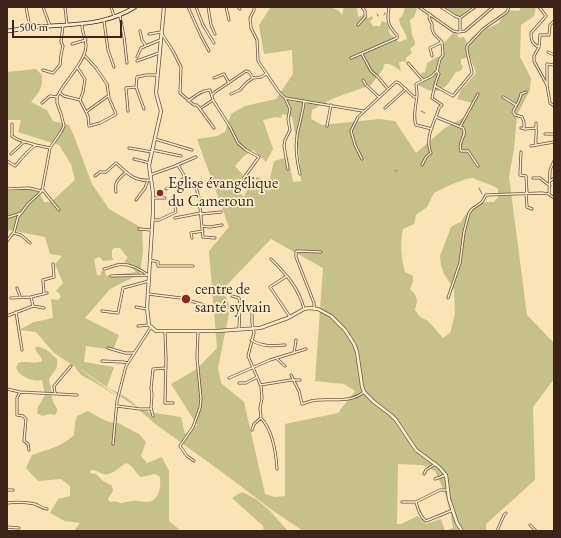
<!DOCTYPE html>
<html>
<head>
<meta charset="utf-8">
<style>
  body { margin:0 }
  #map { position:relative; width:561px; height:538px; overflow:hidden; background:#fae3b4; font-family:"EB Garamond",serif }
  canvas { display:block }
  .frame { position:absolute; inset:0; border:8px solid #3e2418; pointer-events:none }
  .scale { position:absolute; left:12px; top:20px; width:110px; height:18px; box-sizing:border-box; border:2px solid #3e2418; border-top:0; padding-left:5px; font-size:12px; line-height:14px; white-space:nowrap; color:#3e2418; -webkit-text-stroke:3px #fcedce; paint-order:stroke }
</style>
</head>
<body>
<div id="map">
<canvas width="561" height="538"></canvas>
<div class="frame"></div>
<div class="scale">500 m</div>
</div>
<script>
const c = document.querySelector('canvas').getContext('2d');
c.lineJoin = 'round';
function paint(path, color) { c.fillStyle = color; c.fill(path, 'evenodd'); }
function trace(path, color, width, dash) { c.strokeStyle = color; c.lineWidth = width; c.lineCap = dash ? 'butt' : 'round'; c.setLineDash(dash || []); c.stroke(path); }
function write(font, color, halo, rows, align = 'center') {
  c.font = font + ' "EB Garamond",serif'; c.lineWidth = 3.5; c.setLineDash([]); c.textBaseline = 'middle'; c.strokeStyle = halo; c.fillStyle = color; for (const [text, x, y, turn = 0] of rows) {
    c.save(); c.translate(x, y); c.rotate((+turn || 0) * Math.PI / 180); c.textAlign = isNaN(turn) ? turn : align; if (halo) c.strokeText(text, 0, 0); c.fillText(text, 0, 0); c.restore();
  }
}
paint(new Path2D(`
  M271,7H331L339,11L342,15L344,7H357L358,17L366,14L368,18L372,16L373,19L370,21L373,26H380L382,21L387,23L390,34L399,42L407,39C405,30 400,27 399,19L403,15L405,7H415L417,9L414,17L410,20L412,35L415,42V45L410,49L412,53L406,58V62L402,61L399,63L401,71L390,64H384L383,69L371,85L334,98L312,110L311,119L322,125L379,119L395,121L416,153L445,128L470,114L472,103L457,99L461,90L476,73L470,57L461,59V64L463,67L461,71L456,72C449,82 443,95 429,90C425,89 423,87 419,86V84L423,82L421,73L425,72L427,63L437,57L443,58L444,43L453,33H456L459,38L464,37L467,43V49L468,43L472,37L476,34L499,23L506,10L519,11L521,7H536L534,16L521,25L520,57L531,78L530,90L517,115L514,149L509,177L527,315L554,343V379L533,407L535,480L486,524V531H303L272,510L226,475L154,423L136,407L70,362L121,399L96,383L81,375L74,366L54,353L36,332L19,330L34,322L53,318L51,299L58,300L61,297L59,293L56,291L63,283L55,264L62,256L50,254L45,237L10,230L7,233V191L19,190L23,188L39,192L44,202H51L75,180L71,164L59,145L18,132L21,120H7V72L36,69L42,75C43,89 39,92 31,102L47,110L53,121L69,125L74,136L92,184L109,209L142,228L143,250L140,274L110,289L85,318L119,335L113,350L86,346L84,362L114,367L107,387L126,397L140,409L148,412L181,417L185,434L197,425L171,384L197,369L217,348L209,251L229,227L197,139L217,136L225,132L231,114L245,106L276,99L293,74L292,50L264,54L259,25ZM282,114L292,117L299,153L301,181L293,182L288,157L274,161L270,179H263L253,176L244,197L235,188L243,175L235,166L244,156L253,150L266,162L273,149L263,120L275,117L281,118ZM473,178C481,182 492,184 498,189V197L494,202C475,202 470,207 461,222L456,224L451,227L440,256L441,265L444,274L454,289L455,314L450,333L443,338L428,321L420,317L415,310C418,299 418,297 410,289L413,282V276L405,272C401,259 400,242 403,229L414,224L416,215L427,207L434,193L450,185L466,179ZM271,239L323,268L315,381L344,384L355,391L338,413L285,424V496L275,497L265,494L244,402L221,383L218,368L230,308L223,289ZM114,248H120L128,258L124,261L136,272L106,276L105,271H101V275H97L94,259L100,257L103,261L114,260L112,258V250ZM398,464L423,465L435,471L444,491L450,510L453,528L445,531L441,519L426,524L418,516L401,524H397Z
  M443,7H471L460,16H456Z
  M37,346L47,350L57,359C59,372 49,374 49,382C50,384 51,386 51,388C52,392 51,397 53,401C55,407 60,409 55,415L50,414L42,416L37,413L38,407L45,395L42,380C32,382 20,377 16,368L18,363C26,360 35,365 42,361C42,356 37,354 35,349Z
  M88,411C97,416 108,424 118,423L139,434L146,442L141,456L147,463L162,457L169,471V521L181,531H74L80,523L65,521L50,513L58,499L70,496V486L61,479L38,481L26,468L32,455C48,449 62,447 74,435L75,423L77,416ZM126,463C133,465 135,473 141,477L155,474L160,477C161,488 159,502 146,502C142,502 138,500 133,501C129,501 124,503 121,503C116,502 116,500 111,502L109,501L108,499L113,491L112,486L103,481L96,474L90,473L91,470C96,470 98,472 103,474C112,476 119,467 126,463Z
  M242,492L256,499L269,510L288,531H264L263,526L232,498Z`), '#c5c188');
trace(new Path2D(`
  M377,14L378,16
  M384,15L385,13
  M421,111L425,113
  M395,171L397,170
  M479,188L482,194`), '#7b7f79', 1);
const minor = new Path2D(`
  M26,7L30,28
  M43,7L50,26
  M65,7L67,25
  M111,7L114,16
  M188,7L201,36L209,51
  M196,7L203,25L214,43
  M208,7L211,25L215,34
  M226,7L229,20
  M238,7L240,9
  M254,7V10L250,18L251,28L257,40L258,61L279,92L285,98L290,109L288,119L290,130L285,140L284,146L288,169
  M419,7L453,31L458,32L465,31L493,7
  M441,7L455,16L460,18
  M539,7L546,16L531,33C531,40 532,44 539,47
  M430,14L429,18L432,24V29L434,34L442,42L443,55L440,59L437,71L432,76L416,84C416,87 417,90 417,93C417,104 412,115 416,125L432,129
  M120,16L124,37L127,63
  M460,18L475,7
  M104,21L108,50L114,67
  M358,25L365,17V11L362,7
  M140,31L142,40L146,46
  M460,32V18
  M149,34L161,32
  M162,34L173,51L181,67L180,93L194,105H197L214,128
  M72,44L86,40
  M548,52L552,54H554
  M362,54L371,71L378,77L388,89
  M432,56L430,48L442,42
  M137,57L141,48L160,40
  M351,58L397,38V35C387,25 387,20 389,7
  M137,61L159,53
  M408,63L423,80
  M554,65L547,64V85L550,103L554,106
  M77,67L85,79L83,92L80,100L88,116L89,126L100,123L115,115L116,114L109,98L107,84L96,68L85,56
  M43,70L53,73L60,65L61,55L63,46L61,42L63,25
  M214,78L224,74L229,83
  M363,80L366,85L379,97
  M547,85L534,61V56L539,47L540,35H549L550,25L554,21
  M435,86L453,96L472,73C471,64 466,54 467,46L483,29L507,12L509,7
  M60,93L64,96L80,100
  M231,94L240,90L246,83L253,78L261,77L266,74
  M212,95L215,92L246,71L249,72L253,78
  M503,97L516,105
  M285,98L363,111
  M188,101C195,96 202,90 210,90L213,100L230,127L238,143L246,150L259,157L243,179
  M42,103L50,96L57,97
  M201,108L213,100
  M385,108L406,89
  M144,109L136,87L137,77L146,75H157
  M128,111L126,88L136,87
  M86,112L108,96
  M436,117L463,128C468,135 457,142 461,151H468L478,166
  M536,123V128
  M12,124V136C19,142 28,142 35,145
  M327,126L331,105
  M460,127L478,94
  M521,128L525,129L536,128C537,134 535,139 536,145
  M524,129V122L522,117L515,115L513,112C516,105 520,101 521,94L526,92
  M545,134H554
  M155,139L192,150
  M531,146L554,142
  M129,148L152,152
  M152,150L181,156
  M521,152L520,175L526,176L527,193
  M11,154L24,142
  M134,159L150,163
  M362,159L355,145L351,131L358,117L396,82L399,83L414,97H416
  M7,161L15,166C21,159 29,149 36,145L50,148
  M177,165L196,157
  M422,165L426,157L431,153C424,138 435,122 439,108L442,105L432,98C434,90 435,82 439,74L437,71
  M300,174C297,162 295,148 297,136C299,124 303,113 304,101
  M150,175L178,165L185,177L195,183L199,198L203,237L215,238
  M95,176L100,172H106L116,163C128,174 135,182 151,180
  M533,178H540L550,186
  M550,181L554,178
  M7,189L29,188L41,191
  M42,189L59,210
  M166,189L178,183L185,177
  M116,192C114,181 119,179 126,172
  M526,193L527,207L532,209
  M549,194L550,170L554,161
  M152,198H165
  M136,200L145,188L148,180
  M201,214L221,212
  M7,217H9L21,213
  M175,218L201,213
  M152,220H159L174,213L176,212L175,207
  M202,226L210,227L222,225
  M139,229L152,230
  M13,233L21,235L30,243
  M192,238L191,233L203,231
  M7,241L14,232L18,217L28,204L42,191L50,148L61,132L64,126L61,114L57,103V97C63,83 86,61 86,46C86,39 82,32 82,25
  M271,259C286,274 299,288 304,309
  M150,260L158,262V266H193
  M104,269C109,268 113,266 117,265C129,263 138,268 148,275
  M111,276L148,275
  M287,276L270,287L290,317
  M17,288L20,296
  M44,294L43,280L54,277L53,264
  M148,294L181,298L204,305L206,310
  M232,296L239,298L240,303L239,329
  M31,297L33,306
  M11,298L31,297L47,293
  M448,298L460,263L464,232L469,213L472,209L482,202L486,195L542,193L549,194L554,198
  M240,306L252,307V323L254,333L248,356L261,386L262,398L260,408L261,418L254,424L252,430
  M136,307L147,309
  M314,308V303L296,257V252L297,251L321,252
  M102,311L118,313L123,288L149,281
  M16,312L22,350
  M7,316L33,306L44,308
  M138,326L149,325
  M165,332L166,359L165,401V403H173
  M251,340C262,347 273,346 285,345
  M108,348L125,353H134
  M294,353L296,340
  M276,358L285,366
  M102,361L123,362L128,363
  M291,375L299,391L302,404C305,403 308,402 311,401C330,397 347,405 364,392
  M229,378L270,360L306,349
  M239,383H246L257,377
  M260,385L291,380H300
  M7,389L20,392L77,395
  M20,392L17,398V415L23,416L26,419L24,441L28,444L29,450
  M55,393L54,386L71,366
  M117,406L140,409H150
  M153,416L151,408L152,394L151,389L153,369L166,368
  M261,418C273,431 276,452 277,469
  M113,444L117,401L126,366L151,327
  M194,461L187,456L180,446L193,427L200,408L201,399L197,358L198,332
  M424,474L426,470L435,464
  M435,479L446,475
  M7,490H13
  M402,502H416L440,490H448
  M416,502C418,509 420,517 426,521L453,510
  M7,503C16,502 26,502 35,504C40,506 41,508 47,509
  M530,525L536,531
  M7,527L19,528
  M497,531L504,515L506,513`);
const tertiary = new Path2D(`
  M164,7L156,93L161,111L149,165L153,193V212L147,308L149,325L156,331H217L260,328L288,318L304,309L309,308L318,309L331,316L345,330L354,344L357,352L362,386L364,392L374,402L391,415L396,420L416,450L439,467L446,475L449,499L457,523L462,531`);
const secondary = new Path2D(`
  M7,31C21,29 35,26 50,26C80,24 108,24 135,7`);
trace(minor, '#6d543f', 3);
trace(tertiary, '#6d543f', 4);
trace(secondary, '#3e2418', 4.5);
trace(minor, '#fcedce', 1.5);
trace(tertiary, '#fcedce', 2.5);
trace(secondary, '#fcedce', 3);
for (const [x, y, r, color] of [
  [160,193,4,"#8f2418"],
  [186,299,5,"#8f2418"]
]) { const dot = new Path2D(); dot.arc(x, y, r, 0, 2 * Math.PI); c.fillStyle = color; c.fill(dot); trace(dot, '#fcedce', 1.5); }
write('16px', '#3e2418', '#fcedce', [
  ["Eglise évangélique",168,184],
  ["du Cameroun",168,202],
  ["centre de",195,290],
  ["santé sylvain",195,308]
], 'left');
</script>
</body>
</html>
